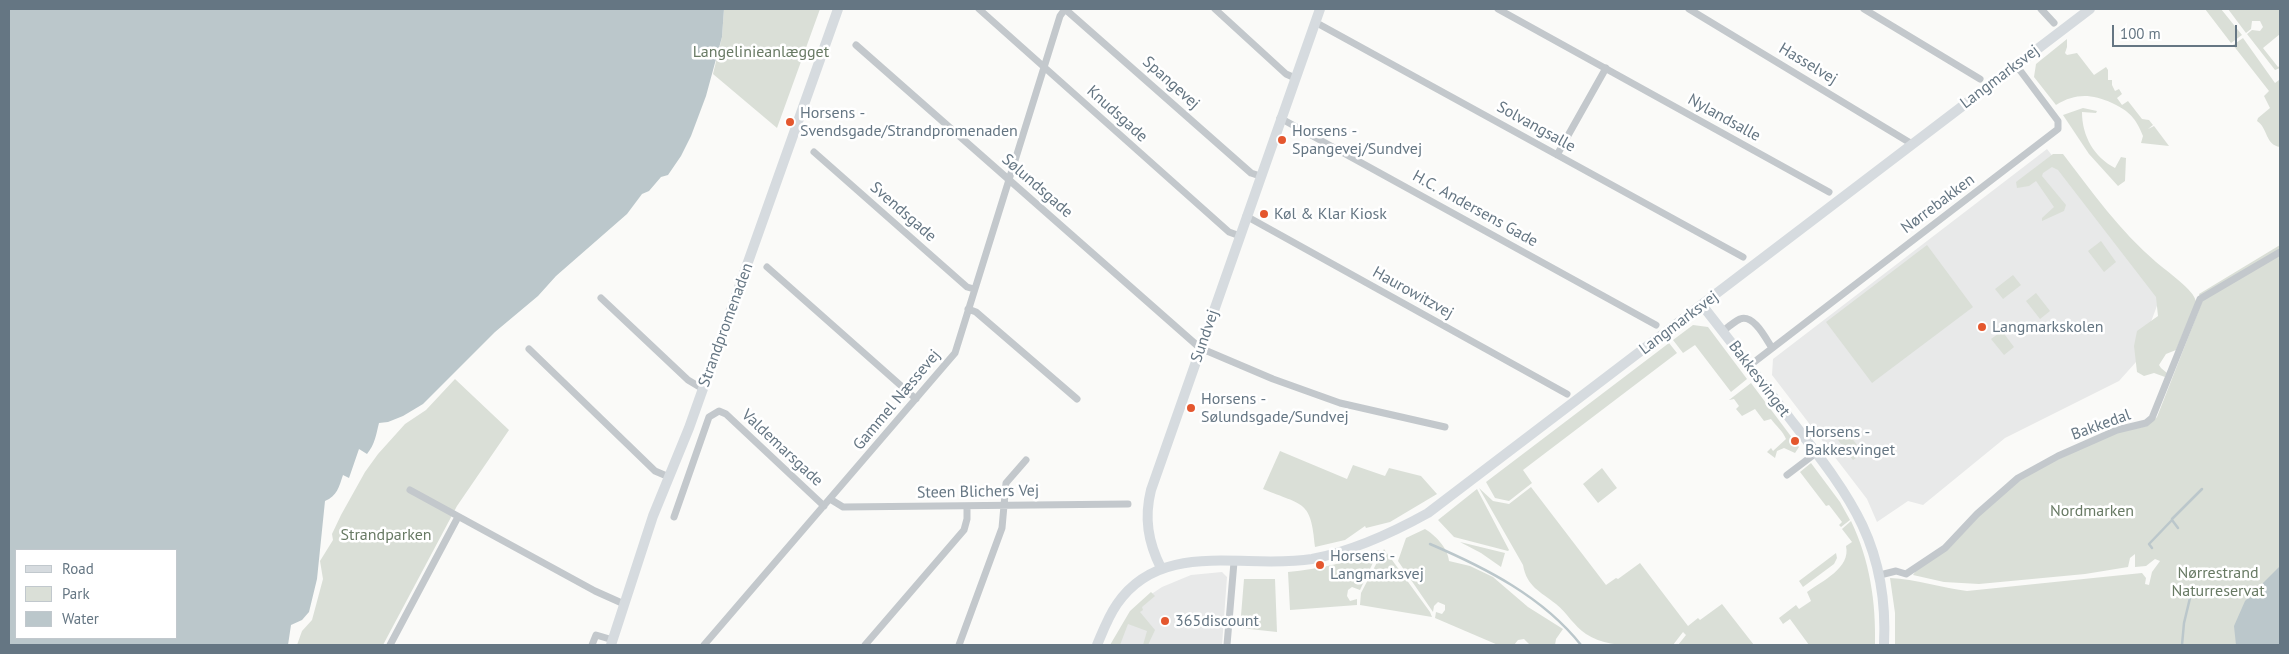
<!DOCTYPE html>
<html>
<head>
<meta charset="utf-8">
<style>
  body { margin:0 }
  #map { position:relative; width:2289px; height:654px; overflow:hidden; background:#fafaf8; font-family:"PT Sans",sans-serif }
  canvas { display:block }
  .frame { position:absolute; inset:0; border:10px solid #657683; pointer-events:none }
  .legend { position:absolute; left:15px; top:549px; width:162px; height:90px; box-sizing:border-box; background:#fff; border:1px solid #c1c8cd; margin:0; padding:6px 9px; list-style:none; font-size:15px; color:#657683 }
  .legend li { display:flex; align-items:center; gap:10px; height:25px }
  .legend b { width:25px; border:1px solid #c1c8cd }
  .scale { position:absolute; left:2112px; top:25px; width:125px; height:22px; box-sizing:border-box; border:2px solid #657683; border-top:0; padding-left:6px; font-size:15px; line-height:18px; white-space:nowrap; color:#657683; -webkit-text-stroke:4px #fff; paint-order:stroke }
</style>
</head>
<body>
<div id="map">
<canvas width="2289" height="654"></canvas>
<div class="frame"></div>
<ul class="legend">
<li><b style="height:6px;background:#d6dbdf"></b>Road</li>
<li><b style="height:14px;background:#dadfd7"></b>Park</li>
<li><b style="height:14px;background:#bbc7cb"></b>Water</li>
</ul>
<div class="scale">100 m</div>
</div>
<script>
const c = document.querySelector('canvas').getContext('2d');
c.lineJoin = 'round';
function paint(path, color) { c.fillStyle = color; c.fill(path, 'evenodd'); }
function trace(path, color, width, dash) { c.strokeStyle = color; c.lineWidth = width; c.lineCap = dash ? 'butt' : 'round'; c.setLineDash(dash || []); c.stroke(path); }
function write(font, color, halo, rows, align = 'center') {
  c.font = font + ' "PT Sans",sans-serif'; c.lineWidth = 5; c.setLineDash([]); c.textBaseline = 'middle'; c.strokeStyle = halo; c.fillStyle = color; for (const [text, x, y, turn = 0] of rows) {
    c.save(); c.translate(x, y); c.rotate((+turn || 0) * Math.PI / 180); c.textAlign = isNaN(turn) ? turn : align; if (halo) c.strokeText(text, 0, 0); c.fillText(text, 0, 0); c.restore();
  }
}
paint(new Path2D(`
  M2047,149L2161,295L2136,362L2119,381L2005,438L1923,505L1908,501L1877,522L1867,499L1772,375L1773,359Z
  M1222,572L1227,577L1222,645H1111L1150,595L1162,587L1191,575Z`), '#e8e9e9');
paint(new Path2D(`
  M724,9H820L777,128L713,74L722,37Z
  M2205,9H2221L2242,35L2231,43Z
  M2228,9H2280V34L2263,48L2278,67L2280,66V68L2275,70L2247,34L2252,30L2260,31L2263,27L2260,21H2252L2251,29L2246,33Z
  M2243,38L2275,83L2279,80L2280,82V147C2265,145 2268,128 2257,121L2258,118L2270,108L2264,96L2269,91L2233,45Z
  M2067,39V47L2065,53L2067,55L2077,53L2094,75L2106,67L2108,70V80H2112V85L2115,91L2119,89L2122,94L2117,98L2122,105L2128,101L2142,119L2149,120L2153,125L2148,129L2154,126L2169,146L2141,143L2143,136C2136,118 2129,111 2112,103C2091,94 2076,93 2056,105L2034,77L2036,64Z
  M2083,108L2097,111L2096,113L2082,112C2082,136 2094,157 2115,168L2121,157L2126,158L2125,181L2118,186L2089,154L2063,115Z
  M2053,154H2063C2092,192 2120,231 2156,262C2166,271 2195,290 2196,302L2176,350L2166,354L2159,365L2161,368L2167,373L2165,377L2154,373L2144,376L2137,372L2134,346L2137,331L2158,316L2156,297L2058,170L2052,167L2043,173L2042,176L2066,205L2064,211L2042,221V218L2054,207L2036,181L2029,186L2017,188L2016,182Z
  M2101,241L2116,262L2104,272L2088,251Z
  M1927,245L1973,307L1872,383L1826,322Z
  M2280,245V645H1895V613L1890,578C1916,579 1941,588 1967,591L2142,573L2146,578L2145,584L2149,585L2152,572L2160,561L2155,559L2146,566L2135,567V554L2130,558L2128,567L2085,574L1979,584L1944,582L1913,575L1917,569L1949,548L1983,512L2017,482L2039,468L2118,432L2147,426L2157,417L2202,302L2199,294Z
  M2013,275L2021,285L2003,299L1995,289Z
  M2036,293L2050,311L2040,319L2026,301Z
  M1693,325L1708,327L1747,379L1731,392L1695,345L1683,353L1673,340Z
  M2002,331L2014,347L2004,355L1991,339Z
  M1669,343L1677,353L1523,470L1532,483L1509,501L1495,498L1486,482Z
  M455,379L509,430L457,506L383,645H297L302,631L312,620L323,579L320,561L333,540L332,534L341,515L365,472L378,454L405,424L426,410Z
  M1751,383L1799,447L1795,453L1784,448L1777,451L1775,458L1767,452L1771,448L1773,451L1786,439C1783,431 1776,426 1771,419L1764,421L1755,409L1742,416L1736,409L1739,406L1734,399L1729,400Z
  M1848,433L1863,453L1853,460L1838,440Z
  M1280,451L1347,479L1353,465L1385,476L1389,468L1421,476L1437,494L1390,522L1366,528L1365,526L1345,540L1315,547C1311,500 1304,506 1263,489Z
  M1811,463L1840,502L1850,520L1841,527L1839,525L1842,522L1829,505L1826,506L1800,472Z
  M1602,468L1617,488L1598,503L1583,484Z
  M1531,487L1606,585L1616,578L1618,579L1640,563L1688,626L1698,618L1700,620L1722,604L1754,645H1678L1686,635L1683,632L1673,645C1645,645 1610,650 1586,634C1574,626 1567,613 1556,604C1540,591 1527,587 1523,565L1479,488L1493,501L1509,504Z
  M1477,489L1509,550L1508,551L1454,537L1438,520Z
  M1851,521C1870,561 1876,602 1875,645H1809L1790,619L1783,624L1779,618L1796,605L1799,609L1811,601L1807,592C1822,581 1851,568 1846,546L1852,542L1842,529Z
  M1425,529C1435,535 1448,548 1449,561L1470,566L1493,577L1528,607L1563,629L1556,639L1555,645H1530L1524,639L1518,640L1514,645H1498L1435,618L1436,612L1442,614L1445,610V605L1438,602L1434,606L1433,612L1398,561L1406,538Z
  M1460,542L1505,553L1501,567L1481,553Z
  M1384,549L1430,612L1432,617L1360,605L1361,593Z
  M1379,550L1360,590L1352,587L1348,590L1347,596L1350,601L1357,599V605L1290,610L1288,572C1319,569 1350,562 1379,550Z
  M1836,553L1837,558L1834,564L1803,587L1799,581Z
  M1244,579H1275L1277,632L1240,628Z
  M1151,592L1155,596L1142,607L1143,610L1140,612L1155,630L1148,645H1143L1147,631L1128,624L1120,645H1110L1130,611Z`), '#dadfd7');
paint(new Path2D(`
  M9,9H724L722,37L706,96L691,136L681,156L668,175L661,177L649,191L642,194L627,214L556,276L538,296L495,332L423,404L403,416L388,422L379,423C376,435 375,444 367,454L359,449L349,478L343,475C339,487 337,496 325,501L317,579L309,612L302,620L291,625L288,645H9ZM16,550H176V638H16Z
  M2280,566V645H2236L2234,626L2245,601Z`), '#bbc7cb');
trace(new Path2D(`
  M2172,519L2202,489
  M1430,544C1486,568 1543,597 1581,645
  M2152,548L2149,544L2172,520L2178,528
  M2182,645L2184,623L2190,598`), '#bbc7cb', 2.5);
trace(new Path2D(`
  M979,9L1229,232L1240,236
  M1215,9L1286,74L1295,78
  M1498,9L1829,192
  M1689,9L1912,144
  M1864,9L1980,79
  M2041,9L2054,23
  M1315,22L1743,257
  M856,45L1200,348L1273,379L1340,403L1445,427
  M1280,118L1656,325
  M814,152L967,287L974,289
  M1557,155L1606,68
  M1246,216L1567,394
  M767,267L916,399
  M601,298L688,380L703,389
  M968,309L976,312L1077,399
  M1723,331C1728,327 1734,322 1740,319C1754,314 1766,339 1772,348
  M529,349L655,471L669,477
  M1749,366L2058,129V121L2016,65
  M1787,475L1816,453
  M410,490L595,591L624,604
  M830,499L843,507L1128,504
  M674,517L709,417L719,411L726,414L824,506
  M1880,575L1896,571L1906,574L1945,548L1977,514L2018,478L2058,456L2117,430L2146,423L2152,418L2200,299L2280,252
  M390,645L458,517
  M592,645L596,635L613,640
  M704,645L955,353L1060,16L1065,9L1251,173L1260,176
  M865,645L964,530L967,519V506
  M959,645L1002,528L1006,483L1026,460
  M1227,645L1234,562`), '#c3c8cc', 7);
trace(new Path2D(`
  M1702,305C1732,343 1761,381 1791,420C1849,495 1889,544 1884,645
  M1161,568C1148,542 1144,518 1151,490L1320,9
  M611,645L653,516L689,428L838,9
  M1097,645C1103,631 1108,617 1117,604C1162,538 1246,570 1312,559C1353,551 1392,533 1428,513L2090,9`), '#d6dbdf', 10);
for (const [x, y, r, color] of [
  [790,122,5,"#e4572e"],
  [1282,140,5,"#e4572e"],
  [1264,214,5,"#e4572e"],
  [1982,327,5,"#e4572e"],
  [1191,408,5,"#e4572e"],
  [1795,441,5,"#e4572e"],
  [1320,565,5,"#e4572e"],
  [1165,621,5,"#e4572e"]
]) { const dot = new Path2D(); dot.arc(x, y, r, 0, 2 * Math.PI); c.fillStyle = color; c.fill(dot); trace(dot, '#fff', 2); }
write('16px', '#687a64', '#fff', [
  ["Langelinieanlægget",761,52],
  ["Nordmarken",2092,511],
  ["Strandparken",386,535],
  ["Nørrestrand",2218,573],
  ["Naturreservat",2218,591]
]);
write('16px', '#657683', '#fff', [
  ["Hasselvej",1808,64,31],
  ["Langmarksvej",2000,77,-37],
  ["Spangevej",1171,83,42],
  ["Knudsgade",1117,114,42],
  ["Nylandsalle",1724,118,29],
  ["Solvangsalle",1536,127,29],
  ["Sølundsgade",1037,186,41],
  ["Nørrebakken",1938,204,-37],
  ["H.C. Andersens Gade",1475,209,29],
  ["Svendsgade",903,212,41],
  ["Haurowitzvej",1413,293,29],
  ["Langmarksvej",1679,323,-37],
  ["Strandpromenaden",726,325,-70],
  ["Sundvej",1205,336,-71],
  ["Bakkesvinget",1759,379,53],
  ["Gammel Næssevej",897,400,-50],
  ["Bakkedal",2101,425,-20],
  ["Valdemarsgade",782,448,43],
  ["Steen Blichers Vej",978,492,-1]
]);
write('16px', '#657683', '#fff', [
  ["Horsens -",800,113],
  ["Svendsgade/Strandpromenaden",800,131],
  ["Horsens -",1292,131],
  ["Spangevej/Sundvej",1292,149],
  ["Køl & Klar Kiosk",1274,214],
  ["Langmarkskolen",1992,327],
  ["Horsens -",1201,399],
  ["Sølundsgade/Sundvej",1201,417],
  ["Horsens -",1805,432],
  ["Bakkesvinget",1805,450],
  ["Horsens -",1330,556],
  ["Langmarksvej",1330,574],
  ["365discount",1175,621]
], 'left');
</script>
</body>
</html>
